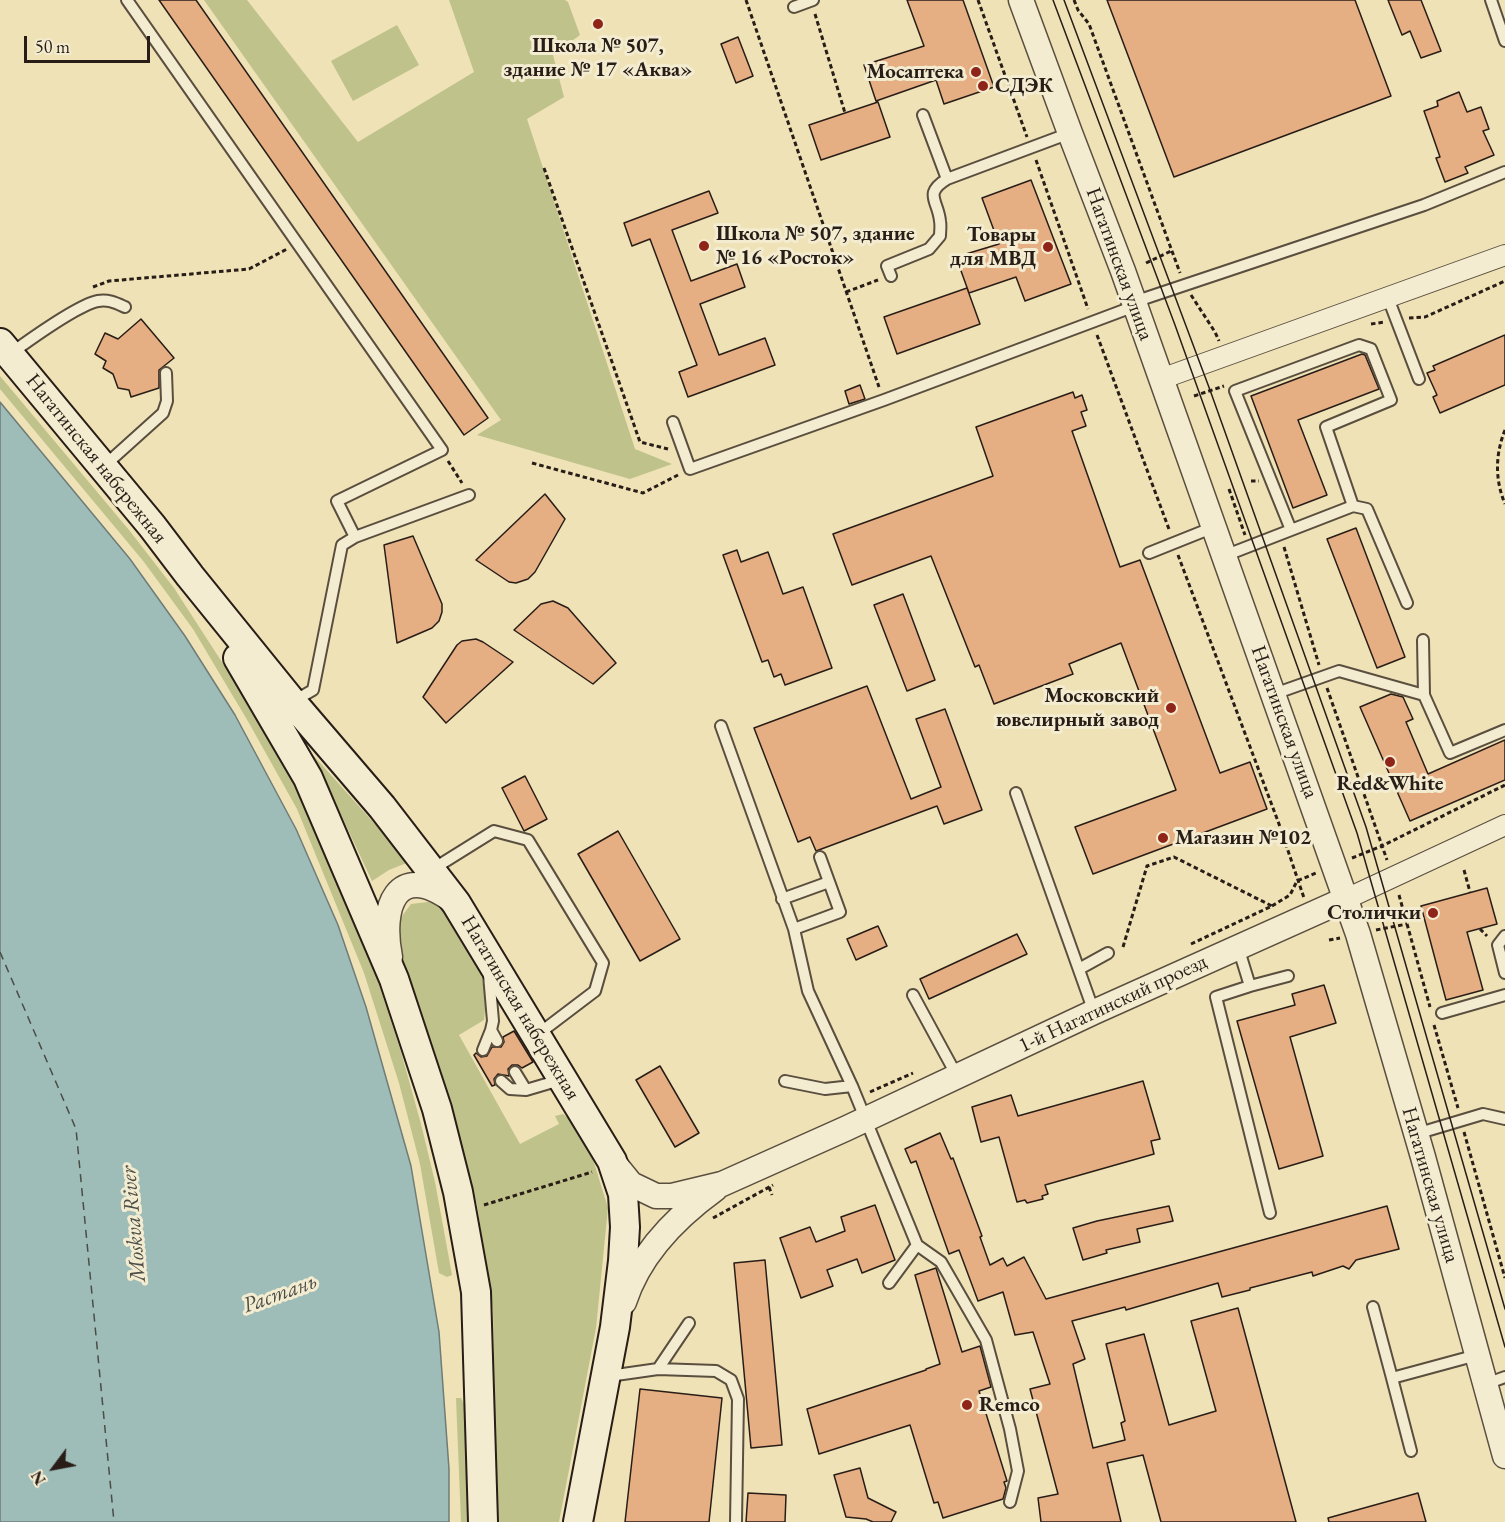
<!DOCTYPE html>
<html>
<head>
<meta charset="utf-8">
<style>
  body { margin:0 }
  #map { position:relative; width:1505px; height:1522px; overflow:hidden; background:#eee2b6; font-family:"EB Garamond",serif }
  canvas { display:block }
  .north { position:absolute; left:24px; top:1438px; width:60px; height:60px; -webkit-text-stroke:4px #f4ecd0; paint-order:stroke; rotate:238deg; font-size:16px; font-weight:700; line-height:24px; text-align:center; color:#281d17 }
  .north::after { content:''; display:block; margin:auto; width:21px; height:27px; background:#281d17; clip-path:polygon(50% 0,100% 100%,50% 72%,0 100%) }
  .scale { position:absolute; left:24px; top:36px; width:126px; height:27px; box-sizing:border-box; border:3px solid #281d17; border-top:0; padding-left:8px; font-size:18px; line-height:21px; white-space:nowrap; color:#281d17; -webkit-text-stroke:4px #f4ecd0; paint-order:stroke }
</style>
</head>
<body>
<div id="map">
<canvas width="1505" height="1522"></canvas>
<div class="north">N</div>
<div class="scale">50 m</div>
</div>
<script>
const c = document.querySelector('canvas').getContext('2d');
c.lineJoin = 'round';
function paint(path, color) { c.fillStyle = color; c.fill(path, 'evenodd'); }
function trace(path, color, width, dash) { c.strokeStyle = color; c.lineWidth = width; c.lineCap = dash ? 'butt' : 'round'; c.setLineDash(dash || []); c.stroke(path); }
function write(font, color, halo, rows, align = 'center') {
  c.font = font + ' "EB Garamond",serif'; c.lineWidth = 6; c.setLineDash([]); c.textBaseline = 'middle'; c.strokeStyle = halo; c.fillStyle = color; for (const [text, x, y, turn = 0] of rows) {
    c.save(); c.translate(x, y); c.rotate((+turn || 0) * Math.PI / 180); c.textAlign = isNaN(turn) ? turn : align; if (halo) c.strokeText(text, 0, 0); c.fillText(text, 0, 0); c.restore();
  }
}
paint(new Path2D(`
  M204,0H247L358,142L474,72L449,0H565L568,2L580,35L553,55L564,97L527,119L635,449L672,464L630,479L477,435L501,420Z
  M397,25L419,65L353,101L331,61Z
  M0,376L129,530L174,588L262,724L298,788L363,935L401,1052L421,1124L435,1182L452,1275L447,1277L439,1273L420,1164L399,1083L364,973L297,809L249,723L193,629L144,562L0,389Z
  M313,755L409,862L389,870L372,881Z
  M428,902L445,908L479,963L486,1000L484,1020L459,1035L520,1144L559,1124L555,1116L563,1114L574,1123L591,1153L608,1208L596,1328L559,1522H497L493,1311L477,1205L419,1007L405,974L395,940L399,920L411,904Z
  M456,1398H461L466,1408L470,1522H461Z`), '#bfc28a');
const water = new Path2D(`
  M0,402L130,559L185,636L235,715L296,829L338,925L366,1007L411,1166L439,1332L449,1469V1522H0Z`);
paint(water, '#9ebcb8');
trace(water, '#6f7c78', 1.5);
trace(new Path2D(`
  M0,952L76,1129L114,1522`), '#4b4d47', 1.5, [8, 6]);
const building = new Path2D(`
  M159,0H196L488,418L464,435Z
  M907,0H963L994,87L944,104L936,80L876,101L864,65L924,46Z
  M1107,0H1355L1391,96L1174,177Z
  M1388,0H1421L1441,51L1421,58L1410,31L1402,35Z
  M738,37L753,76L736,83L721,44Z
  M1459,92L1467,112L1481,107L1489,129L1483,131L1494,155L1465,167L1468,173L1445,182L1436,158L1440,157L1424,111L1438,106L1437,101Z
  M878,102L890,137L821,160L809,125Z
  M1031,180L1071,284L1025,301L1016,277L969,293L956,257L999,244L982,198Z
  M709,191L718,213L672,230L691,281L737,264L745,287L700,304L719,355L765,338L775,365L688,397L679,372L697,365L650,239L632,246L624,223Z
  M967,288L980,324L897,354L884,317Z
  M141,319L174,358L159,370V388L131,397L129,390L118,388L113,374L103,368L106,361L95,354L105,333L118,339Z
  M1505,335V385L1440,413L1433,397L1437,395L1427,373L1435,370L1433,366Z
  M1362,354L1365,355L1379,389L1298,420L1327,495L1293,508L1251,396Z
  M860,385L865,399L849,404L845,391Z
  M1073,392L1075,398L1082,395L1087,410L1081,412L1086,426L1072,431L1120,567L1140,560L1220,773L1250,762L1267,809L1093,874L1075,827L1176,790L1121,643L1069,664L1073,674L994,704L979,665L975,667L931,556L852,585L833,534L993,476L976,427Z
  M545,494L565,519L535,572L528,579L516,583L509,582L476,560Z
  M1356,528L1405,657L1377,668L1327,539Z
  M413,536L442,604V612L439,621L432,628L397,643L384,545Z
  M737,550L741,562L768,552L783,594L803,587L832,668L785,685L781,674L774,677L768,660L762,662L723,555Z
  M903,594L935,680L907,691L874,605Z
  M553,601L568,608L616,663L593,684L514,630L541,604Z
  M476,639L483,642L513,662L446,723L423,697L457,645L462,641Z
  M867,686L911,799L941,787L916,719L945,709L982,810L944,824L937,806L816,851L810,837L798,842L754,728Z
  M1391,694L1403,697L1413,719L1406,722L1428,774L1505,740V780L1410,821L1360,707Z
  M525,776L547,819L524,831L502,788Z
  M618,831L680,939L640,961L578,854Z
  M1487,888L1497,924L1467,932L1483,990L1446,1000L1421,906Z
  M878,926L887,946L856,960L847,939Z
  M1017,934L1027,954L929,999L920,979Z
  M1324,985L1336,1023L1290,1037L1323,1156L1279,1169L1237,1021L1295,1005L1292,994Z
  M514,1031L533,1062L522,1068L518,1065H512L508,1069L509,1076L498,1074L494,1079L495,1085L492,1086L474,1055L476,1053L481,1057L487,1056L492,1047H501L504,1042L503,1037Z
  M660,1066L699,1133L675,1147L636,1080Z
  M1143,1081L1160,1139L1151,1141L1154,1154L1045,1185L1048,1194L1042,1196L1043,1199L1027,1203L1025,1200L1017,1202L999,1137L981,1142L972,1107L1011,1095L1018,1116Z
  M940,1133L951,1159L953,1158L982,1236L980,1237L990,1265L1003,1258L1007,1266L1024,1257L1046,1299L1387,1206L1399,1249L1356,1260L1349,1269L1343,1266L1313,1276L1312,1272L1250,1288V1290L1222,1297L1218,1283L1126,1310L1125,1307L1072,1321L1085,1359L1073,1364L1093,1448L1125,1440L1121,1423L1125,1421L1106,1344L1144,1334L1169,1425L1216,1411L1191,1321L1238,1308L1296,1522H1161L1143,1455L1107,1463L1121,1522H1041L1038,1498L1058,1494L1030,1389L1050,1384L1033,1332L1015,1335L1003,1292L978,1301L959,1250L949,1254L916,1161L911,1163L905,1149Z
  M875,1205L895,1260L862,1273L857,1259L827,1270L833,1286L801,1298L780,1238L810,1227L816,1242L845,1231L841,1217Z
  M1169,1206L1173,1221L1137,1229L1140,1242L1106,1250L1107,1253L1083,1260L1073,1228L1097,1221Z
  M765,1260L782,1445L751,1448L734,1263Z
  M936,1268L962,1352L980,1346L991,1387L979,1391L1007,1481L1004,1482L1006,1488L1003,1499L943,1518L938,1502L934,1503L910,1425L819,1454L807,1409L926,1370V1369L940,1364L915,1275Z
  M640,1389L722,1398L709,1522H625Z
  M860,1468L868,1498L896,1512L891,1522H873L866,1519L846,1517L834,1475Z
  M748,1493L786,1495L785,1522H746Z
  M1418,1493L1426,1522H1329L1328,1518Z`);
paint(building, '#e6ae83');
trace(building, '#281d17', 1.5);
const service = new Path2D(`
  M127,0L442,450L337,501L355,537
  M1491,0L1505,41
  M794,7L813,0
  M923,115L947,179
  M891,276L887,266L929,249L940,236C940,231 941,226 940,221C938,200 923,194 947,179L1070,133
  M1388,298L1419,379
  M1134,302L1424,205L1505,172
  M10,354C28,341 77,305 98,301C108,299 116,303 125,307
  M673,422L690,469L884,400L1135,306
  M103,467L163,413L167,401L166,373
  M1353,506L1367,509L1407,603
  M1149,553L1214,527
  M1224,556L1353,506L1326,427L1391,400L1371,349L1359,345L1235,391L1291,530
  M1423,640L1424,695L1450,753L1505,730
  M1274,694L1339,671L1424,695
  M292,702L313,690L342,545L355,537L469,495
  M721,726L794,929L808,991L852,1086L917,1245L941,1262L986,1340L1010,1429L1018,1471L1010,1502
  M1016,793L1094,1012
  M433,869L494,831L528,840L603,963L595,991L537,1035
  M782,899L829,882
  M794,929L840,912L820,857
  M1505,936L1498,945L1505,973
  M1238,947L1250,986L1288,976
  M1079,969L1108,953
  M489,975L493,1021L491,1030L497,1041
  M1250,986L1216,997L1270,1213
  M913,995L957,1076
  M1442,1013L1505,995
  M483,1050L491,1030
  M515,1072L526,1090L560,1080
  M501,1081L510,1089L526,1090
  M785,1081L825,1089L852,1086
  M1416,1134L1483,1114L1505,1119
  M889,1283L917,1245
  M1373,1307L1392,1378
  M658,1369L716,1371L731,1380L738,1399L736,1522
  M609,1376L658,1369L689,1323
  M1486,1384L1505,1377
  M1411,1451L1392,1378L1477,1355`);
const minor = new Path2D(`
  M1161,379L1505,255
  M1346,899L1505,825`);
const tertiary = new Path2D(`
  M1021,0L1070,133L1123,271L1358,934L1423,1157L1505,1456
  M390,957C380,907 396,860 452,900
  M614,1163L631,1184L656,1196H672L722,1184L845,1129L1094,1012L1346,899
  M624,1302C639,1255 675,1218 715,1189`);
const secondary = new Path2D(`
  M0,343L152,526L190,576L292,702L382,807L456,903L612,1161L623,1194L625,1227L623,1261L615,1327L578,1522
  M238,658L308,778L394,979L437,1109L458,1192L476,1292L483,1522`);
trace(service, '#5a4e3f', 14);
trace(minor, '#5a4e3f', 22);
trace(tertiary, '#5a4e3f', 27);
trace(secondary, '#281d17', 32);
trace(new Path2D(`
  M746,0L879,387
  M978,0L1027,137
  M1074,0L1078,10L1089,24L1180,273
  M815,14L845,113
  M1036,160L1088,309
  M544,168L640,442L668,449
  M1146,263L1171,251
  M93,287L109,281L249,269L287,249
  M846,292L878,280
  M1191,295L1215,332L1219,341
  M1409,318L1425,317L1505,281
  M1371,324L1385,322
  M1097,335L1170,532
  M1194,396L1224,386
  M1505,430C1495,455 1495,480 1505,504
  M448,461L462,483
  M532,463L643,493L678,475
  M1251,481H1259
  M1229,489L1245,535
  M1284,547L1319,665
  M1178,555L1279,824L1304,898
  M1327,688L1387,860
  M1352,858L1382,846L1505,785
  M1464,870L1470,892
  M1399,895L1430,1007
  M1272,906L1290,895L1297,881L1316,873
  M1480,929L1487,936
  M1376,930L1407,924
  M1329,940L1340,938
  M1123,947L1147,866L1174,857L1272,906L1191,944
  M1434,1025L1458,1108
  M870,1092L913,1073
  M1464,1132L1505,1278
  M769,1187L772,1195
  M484,1205L592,1172
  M713,1218L773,1185`), '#281d17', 3, [4.5, 3]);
trace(service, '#f4ecd0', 10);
trace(minor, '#f4ecd0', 20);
trace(tertiary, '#f4ecd0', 24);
trace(secondary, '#f4ecd0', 28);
trace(new Path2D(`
  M1053,0L1175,325L1357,833L1505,1347
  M1064,0L1210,390L1366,827L1505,1309`), '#281d17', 1.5);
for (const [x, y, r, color] of [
  [598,24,6,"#8f2418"],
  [976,72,6,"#8f2418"],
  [983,86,6,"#8f2418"],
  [704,246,6,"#8f2418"],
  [1048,247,6,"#8f2418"],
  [1171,708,6,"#8f2418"],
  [1390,762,6,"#8f2418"],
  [1163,838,6,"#8f2418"],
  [1433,913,6,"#8f2418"],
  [967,1405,6,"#8f2418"]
]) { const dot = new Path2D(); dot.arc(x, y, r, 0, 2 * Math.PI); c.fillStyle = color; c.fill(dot); trace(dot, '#f4ecd0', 2); }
write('bold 21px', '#281d17', '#f4ecd0', [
  ["Школа № 507,",598,46,"center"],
  ["здание № 17 «Аква»",598,70,"center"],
  ["Мосаптека",964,72],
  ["СДЭК",995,86,"left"],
  ["Школа № 507, здание",716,234,"left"],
  ["№ 16 «Росток»",716,258,"left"],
  ["Товары",1036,235],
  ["для МВД",1036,259],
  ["Московский",1159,696],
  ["ювелирный завод",1159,720],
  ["Red&White",1390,784,"center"],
  ["Магазин №102",1175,838,"left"],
  ["Столички",1421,913],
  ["Remco",979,1405,"left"]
], 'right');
write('21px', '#281d17', '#f4ecd0', [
  ["Нагатинская улица",1119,264,70],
  ["Нагатинская набережная",96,459,51],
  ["Нагатинская улица",1284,722,70],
  ["1-й Нагатинский проезд",1113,1004,-25],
  ["Нагатинская набережная",520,1008,59],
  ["Нагатинская улица",1430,1185,74]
]);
write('italic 22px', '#4b4d47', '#f4ecd0', [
  ["Moskva River",134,1224,-95],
  ["Растань",280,1294,-20]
]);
</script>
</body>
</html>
